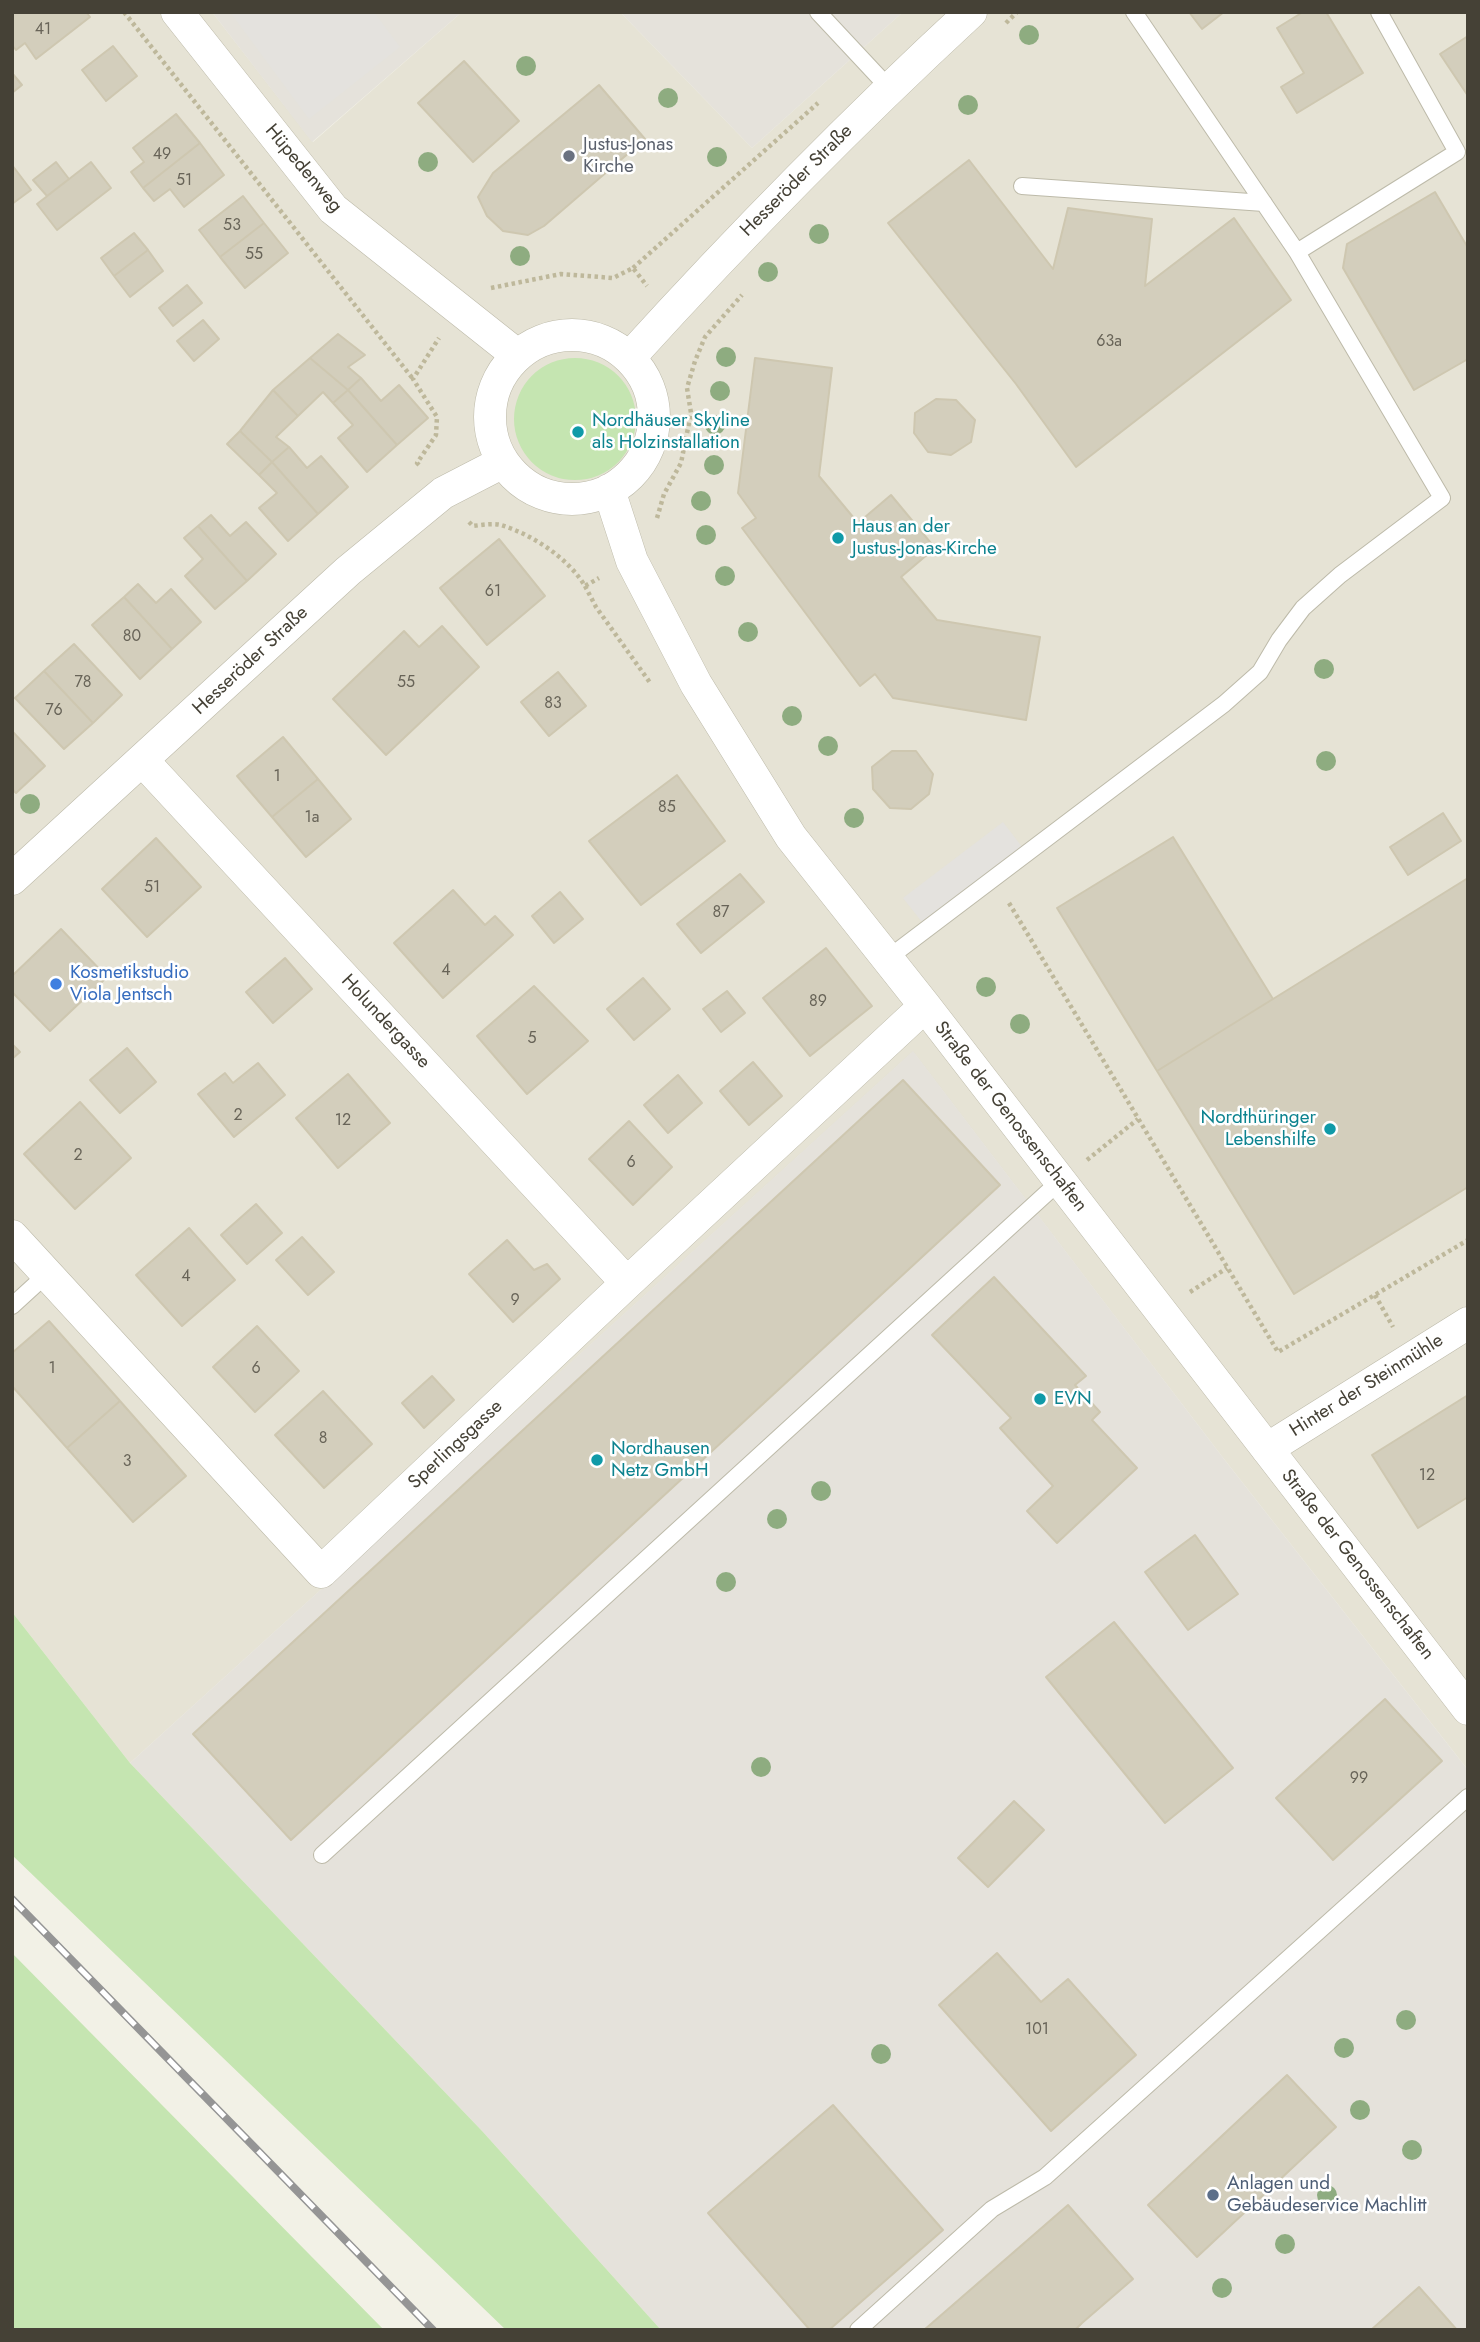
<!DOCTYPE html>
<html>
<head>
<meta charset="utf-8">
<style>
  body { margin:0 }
  #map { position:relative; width:1480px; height:2342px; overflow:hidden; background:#f2f1e6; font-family:Jost,sans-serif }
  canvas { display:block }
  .frame { position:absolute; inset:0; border:14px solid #454136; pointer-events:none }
</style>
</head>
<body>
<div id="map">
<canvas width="1480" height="2342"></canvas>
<div class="frame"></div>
</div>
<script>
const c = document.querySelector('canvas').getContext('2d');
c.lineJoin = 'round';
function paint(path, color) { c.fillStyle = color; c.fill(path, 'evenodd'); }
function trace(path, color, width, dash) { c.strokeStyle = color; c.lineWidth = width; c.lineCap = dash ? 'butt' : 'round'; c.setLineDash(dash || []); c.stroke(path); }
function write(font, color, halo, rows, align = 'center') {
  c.font = font + ' Jost,sans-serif'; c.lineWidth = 5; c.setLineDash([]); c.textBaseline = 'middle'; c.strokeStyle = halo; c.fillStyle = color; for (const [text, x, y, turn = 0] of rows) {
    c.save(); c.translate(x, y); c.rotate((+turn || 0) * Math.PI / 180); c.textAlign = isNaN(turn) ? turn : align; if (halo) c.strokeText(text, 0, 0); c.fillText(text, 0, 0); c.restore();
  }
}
paint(new Path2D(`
  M12,12H212L313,142L462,12H620L752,148L903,12H1468V1770L1224,1459L913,1052L130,1763L12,1612Z`), '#e6e3d5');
paint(new Path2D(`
  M212,12H462L312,142Z
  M620,12H903L752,148Z
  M913,1051L1224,1459L1468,1770V2330H661L483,2132L130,1763Z`), '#e5e2db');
paint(new Path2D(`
  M514 419a61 61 0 1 1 122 0a61 61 0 1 1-122 0Z
  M12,1612L130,1763L483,2132L661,2330H506L12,1855Z
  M12,1953L384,2330H12Z`), '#c5e5b1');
paint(new Path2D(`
  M230,12H374L400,47L309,119Z
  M1003,822L1022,847L922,922L903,898Z`), '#e4e2de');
const building = new Path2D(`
  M12,12H86L90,17L36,59L25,43L16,50L12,45Z
  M1189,12H1224L1202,29Z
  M1303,12H1326L1363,73L1297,113L1281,87L1304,73L1277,28Z
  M1468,36V96L1440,54Z
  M113,46L137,76L106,101L82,70Z
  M464,61L519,121L473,162L418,103Z
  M12,73L22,85L12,93Z
  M599,85L645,139L544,226L528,235L503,231L487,216L478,197L493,173Z
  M176,114L200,143L143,188L131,172L144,162L133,148Z
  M200,143L224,175L184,207L170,189L154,201L143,188Z
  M969,160L1053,269L1068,208L1152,219L1145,286L1234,218L1291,300L1076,467L1016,384L888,223Z
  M56,162L69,179L47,196L33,180Z
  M91,162L111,188L57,230L37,204Z
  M12,165L31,190L12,204Z
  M1435,192L1468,248V359L1414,390L1343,268L1347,244Z
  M243,196L264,223L220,257L199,230Z
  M264,223L288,253L245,288L220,257Z
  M134,233L148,250L114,276L101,258Z
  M148,250L163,271L130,297L114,276Z
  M187,285L202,303L173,326L159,308Z
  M203,320L219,339L194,361L177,341Z
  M338,334L365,355L348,367L361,378L348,390L310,358Z
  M310,358L348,390L333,403L323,392L298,416L273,390Z
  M755,358L832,368L819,476L858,523L891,495L935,548L901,577L937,620L1040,637L1026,720L893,698L875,674L860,686L742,528L756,518L738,493Z
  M361,378L381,401L399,385L428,418L397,445L348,390Z
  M273,390L298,416L276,437L289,447L272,462L240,431Z
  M348,390L397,445L367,472L338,438L353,425L333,403Z
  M936,399L956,400L975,420L971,442L951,455L928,452L914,433L915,413Z
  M240,431L272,462L259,475L227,444Z
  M289,447L307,468L321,456L348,487L318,514L272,462Z
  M272,462L318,514L288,541L259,508L277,493L259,475Z
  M211,515L230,536L246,522L276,554L247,581L198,526Z
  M198,526L247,581L215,609L185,576L203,559L184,538Z
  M499,539L545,596L487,645L440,588Z
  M138,584L156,603L171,589L201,622L172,649L124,597Z
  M124,597L172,649L140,679L92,625Z
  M442,626L479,667L386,755L333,699L404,631L419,647Z
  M74,644L122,695L93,723L44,671Z
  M44,671L93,723L64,749L15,698Z
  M558,672L586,706L549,736L521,702Z
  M12,731L45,766L16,793L12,789Z
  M283,737L318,779L272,817L237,776Z
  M892,751H916L933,774L929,794L911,809L890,808L873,789L872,767Z
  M677,775L725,841L641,905L589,841Z
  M318,779L351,819L306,857L272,817Z
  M1443,813L1461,841L1408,875L1390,847Z
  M1173,837L1273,999L1157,1071L1057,908Z
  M156,838L201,887L147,937L102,889Z
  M740,874L764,902L701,953L677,924Z
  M1468,878V1187L1294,1294L1157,1071Z
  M453,890L485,925L495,916L513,935L443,998L394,943Z
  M560,892L583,919L554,943L532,916Z
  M61,929L107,977L50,1031L12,992V976Z
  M826,948L872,1006L810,1056L763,998Z
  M285,958L312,989L273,1023L246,992Z
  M643,978L670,1009L634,1040L607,1009Z
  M534,986L588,1041L527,1094L477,1036Z
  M727,991L745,1013L721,1032L703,1009Z
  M12,1044L20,1052L12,1059Z
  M127,1048L156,1082L120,1113L90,1080Z
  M753,1062L782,1096L749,1125L720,1091Z
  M258,1063L285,1095L234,1137L198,1094L225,1073L233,1083Z
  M348,1074L390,1123L338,1168L296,1118Z
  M678,1075L702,1103L668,1133L644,1105Z
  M903,1080L1000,1185L291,1840L193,1734Z
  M80,1102L131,1158L75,1209L24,1154Z
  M629,1121L672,1167L633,1205L589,1159Z
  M256,1204L282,1233L247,1264L221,1235Z
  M189,1228L235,1280L182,1326L136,1275Z
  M302,1237L334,1272L308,1295L276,1260Z
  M507,1240L534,1270L547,1264L560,1279L513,1322L469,1274Z
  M994,1277L1086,1376L1075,1385L1100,1412L1092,1420L1137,1468L1057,1543L1027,1511L1053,1486L1000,1428L1011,1418L932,1335Z
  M49,1321L120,1401L67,1448L12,1386V1353Z
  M257,1326L299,1371L255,1412L213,1367Z
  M432,1376L454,1400L424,1428L402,1403Z
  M323,1391L372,1444L324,1488L275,1435Z
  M1468,1395V1497L1418,1528L1372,1455Z
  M120,1401L186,1476L133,1522L67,1448Z
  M1195,1535L1238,1594L1188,1630L1145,1572Z
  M1114,1622L1233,1768L1165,1823L1046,1677Z
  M1385,1699L1442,1761L1333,1860L1276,1798Z
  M1014,1801L1044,1830L988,1887L958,1858Z
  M997,1953L1041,2002L1068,1979L1136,2055L1051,2131L939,2005Z
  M1287,2075L1336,2127L1197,2257L1148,2205Z
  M833,2105L943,2230L829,2330H810L708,2213Z
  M1068,2205L1133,2279L1082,2323L1075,2330H924Z
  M1419,2287L1457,2330H1371Z`);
paint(building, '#d3cebc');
trace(building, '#cec7b0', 2);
const lane = new Path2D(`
  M818,12L889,88
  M1134,12L1297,252
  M1022,186L1264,203
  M887,959L1224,704L1260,672L1279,640L1303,608L1340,575L1442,498L1297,252L1457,152L1379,12
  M12,1306L47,1274
  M322,1855L1060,1181
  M858,2330L992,2209L1045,2177L1468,1797`);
const street = new Path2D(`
  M177,12L333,209L517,355
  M490 417a82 82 0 1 1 164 0a82 82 0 1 1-164 0Z
  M630,357C739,237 852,122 971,12
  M609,490L632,561L696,684L791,837L925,1006L1468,1709
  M143,761L627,1283
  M12,879L348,571L443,493L503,462
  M12,1236L321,1572L627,1283L925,1006
  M1267,1449L1468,1323`);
trace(lane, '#bdbaa9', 18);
trace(street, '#bdbaa9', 33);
trace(new Path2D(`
  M124,12L413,379
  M1006,23L1017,12
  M633,268L818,103
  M491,288L561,274L613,278L633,268L647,286
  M419,465L417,463L436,435L437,417L413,379L439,338
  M657,518L664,494L681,463L691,413L687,388L695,361L705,337L742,295
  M469,522L473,526C481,525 492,523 501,525C533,535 568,558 585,586L599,578
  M585,586L596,607L651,684
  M1009,903L1278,1352L1468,1240
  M1087,1160L1138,1119
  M1190,1292L1227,1268
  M1375,1295L1393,1327`), '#beb89b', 4.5, [3.5, 3.5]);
trace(lane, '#fff', 16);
trace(street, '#fff', 32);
const rail = new Path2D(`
  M12,1899L433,2330`);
trace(rail, '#959595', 8);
trace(rail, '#fff', 5, [16]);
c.fillStyle = '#8eac80';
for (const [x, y] of [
  [1029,35],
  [526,66],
  [668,98],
  [968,105],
  [717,157],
  [428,162],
  [819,234],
  [520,256],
  [768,272],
  [726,357],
  [720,391],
  [715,425],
  [714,465],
  [701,501],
  [706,535],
  [725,576],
  [748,632],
  [1324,669],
  [792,716],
  [828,746],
  [1326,761],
  [30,804],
  [854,818],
  [986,987],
  [1020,1024],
  [821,1491],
  [777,1519],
  [726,1582],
  [761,1767],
  [1406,2020],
  [1344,2048],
  [881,2054],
  [1360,2110],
  [1412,2150],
  [1327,2195],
  [1285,2244],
  [1222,2288]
]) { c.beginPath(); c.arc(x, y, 10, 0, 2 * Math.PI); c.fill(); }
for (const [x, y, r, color] of [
  [569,156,7,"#6b7280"],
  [578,432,7,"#0f9aa8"],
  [838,538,7,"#0f9aa8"],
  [56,984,7,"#3f7fe0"],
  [1330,1129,7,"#0f9aa8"],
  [1040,1399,7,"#0f9aa8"],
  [597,1460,7,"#0f9aa8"],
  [1213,2195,7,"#5c6f8a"]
]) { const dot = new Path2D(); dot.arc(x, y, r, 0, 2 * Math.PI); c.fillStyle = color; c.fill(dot); trace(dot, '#fff', 2.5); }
write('16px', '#686458', null, [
  ["41",43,30],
  ["49",162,155],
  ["51",184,181],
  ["53",232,226],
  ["55",254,255],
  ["63a",1109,342],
  ["61",493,592],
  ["80",132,637],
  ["78",83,683],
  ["55",406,683],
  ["83",553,704],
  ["76",54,711],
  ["1",277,777],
  ["85",667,808],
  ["1a",312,818],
  ["51",152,888],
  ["87",721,913],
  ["4",446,971],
  ["89",818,1002],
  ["5",532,1039],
  ["2",238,1116],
  ["12",343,1121],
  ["2",78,1156],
  ["6",631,1163],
  ["4",186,1277],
  ["9",515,1301],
  ["1",52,1369],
  ["6",256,1369],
  ["8",323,1439],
  ["3",127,1462],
  ["12",1427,1476],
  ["99",1359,1779],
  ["101",1037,2030]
]);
write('19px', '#5b616d', '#fff', [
  ["Justus-Jonas",583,145],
  ["Kirche",583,167]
], 'left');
write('19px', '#454136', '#fff', [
  ["Hüpedenweg",303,169,50],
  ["Hesseröder Straße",797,181,-45],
  ["Hesseröder Straße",251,661,-43],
  ["Holundergasse",385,1022,47],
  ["Straße der Genossenschaften",1010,1117,52],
  ["Hinter der Steinmühle",1367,1386,-32],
  ["Sperlingsgasse",456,1445,-43],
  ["Straße der Genossenschaften",1357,1565,52]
]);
write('19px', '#0d838f', '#fff', [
  ["Nordhäuser Skyline",592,421],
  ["als Holzinstallation",592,443],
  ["Haus an der",852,527],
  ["Justus-Jonas-Kirche",852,549],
  ["Nordthüringer",1316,1118,"right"],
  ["Lebenshilfe",1316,1140,"right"],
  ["EVN",1054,1399],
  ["Nordhausen",611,1449],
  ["Netz GmbH",611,1471]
], 'left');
write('19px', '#366cbe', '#fff', [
  ["Kosmetikstudio",70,973],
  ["Viola Jentsch",70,995]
], 'left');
write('19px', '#4e5e75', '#fff', [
  ["Anlagen und",1227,2184],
  ["Gebäudeservice Machlitt",1227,2206]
], 'left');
</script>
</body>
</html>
